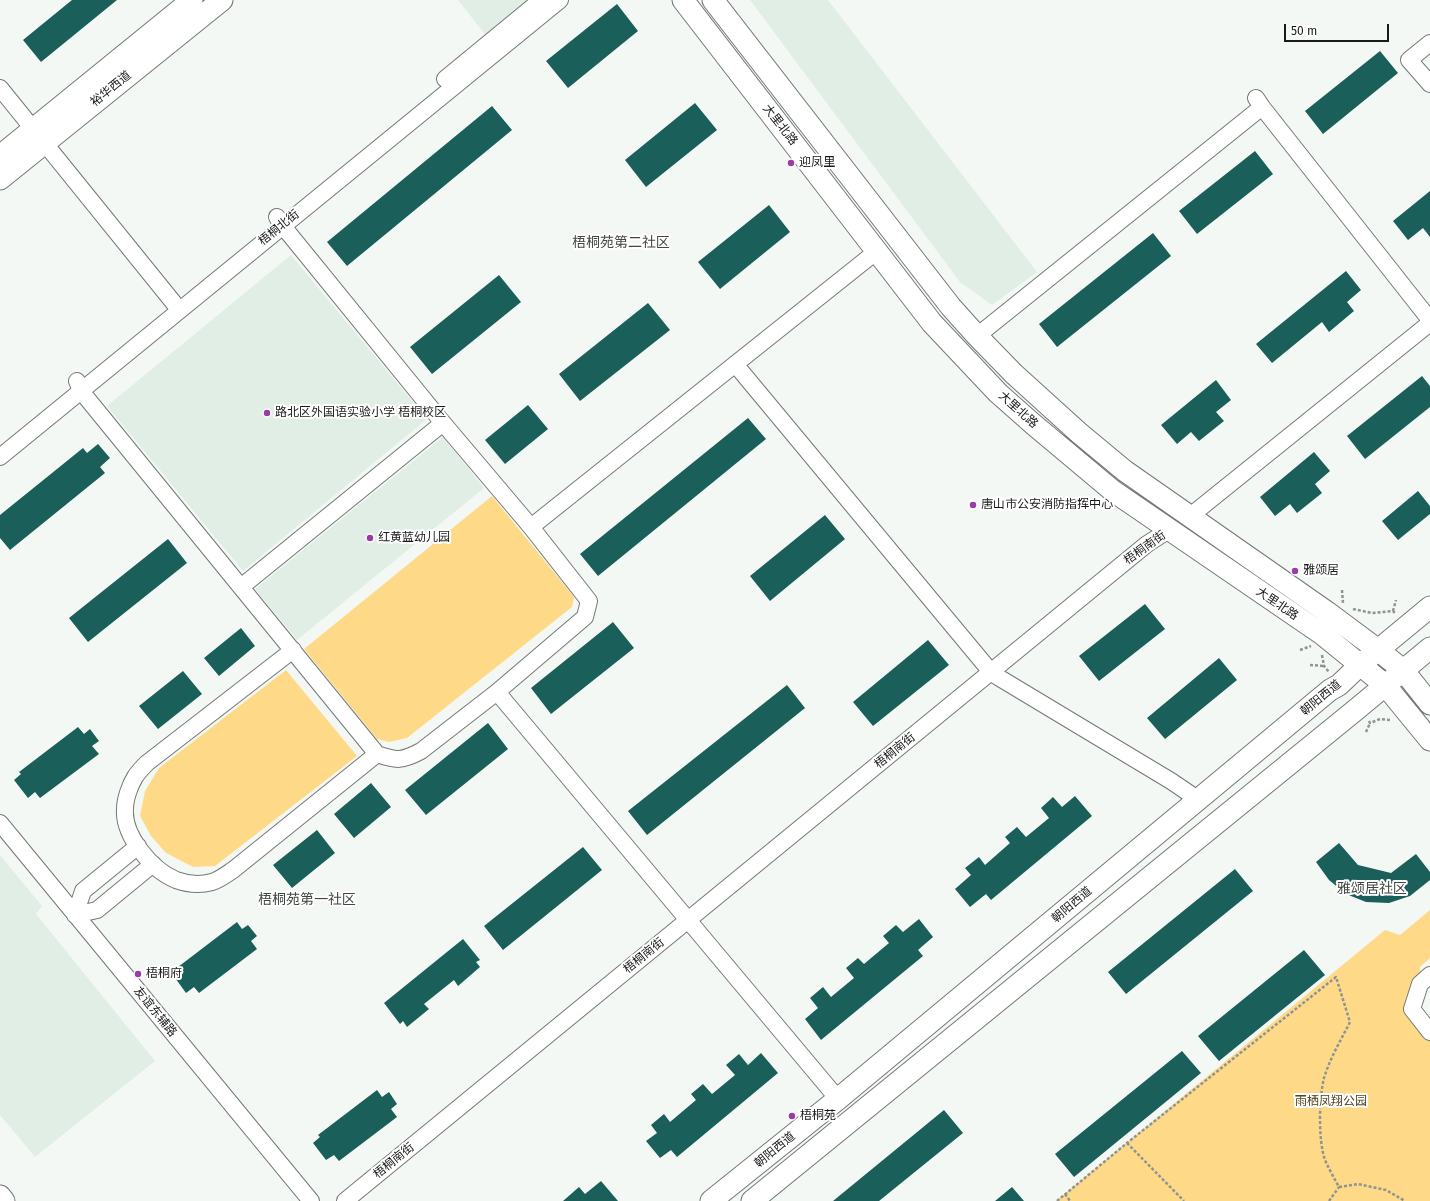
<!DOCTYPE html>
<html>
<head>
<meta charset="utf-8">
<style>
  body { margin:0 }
  #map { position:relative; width:1430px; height:1201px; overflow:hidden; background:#f3f8f4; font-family:"Fira Sans",sans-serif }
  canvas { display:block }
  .scale { position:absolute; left:1284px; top:24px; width:105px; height:18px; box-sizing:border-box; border:2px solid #181a18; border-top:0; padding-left:5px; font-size:12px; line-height:14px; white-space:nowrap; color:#181a18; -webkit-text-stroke:3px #fff; paint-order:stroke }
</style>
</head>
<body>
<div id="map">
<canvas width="1430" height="1201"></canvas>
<div class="scale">50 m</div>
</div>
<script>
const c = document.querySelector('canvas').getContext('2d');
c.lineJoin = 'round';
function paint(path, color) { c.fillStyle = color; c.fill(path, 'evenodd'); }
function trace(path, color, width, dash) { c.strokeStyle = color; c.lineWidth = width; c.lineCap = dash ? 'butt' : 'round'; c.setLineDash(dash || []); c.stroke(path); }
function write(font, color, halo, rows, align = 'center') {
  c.font = font + ' "Fira Sans","Noto Sans SC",sans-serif'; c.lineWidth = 4; c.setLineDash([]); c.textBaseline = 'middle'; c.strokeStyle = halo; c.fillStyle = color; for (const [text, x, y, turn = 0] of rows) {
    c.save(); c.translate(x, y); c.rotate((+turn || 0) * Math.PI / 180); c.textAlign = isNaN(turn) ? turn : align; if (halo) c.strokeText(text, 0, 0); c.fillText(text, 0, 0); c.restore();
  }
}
paint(new Path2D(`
  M458,0H535L488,38Z
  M750,0H828L1037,272L992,305L960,282Z
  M291,255L427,419L243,571L107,406Z
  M443,437L484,488L297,640L255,589Z
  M0,855L42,906L36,914L155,1061L35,1157L0,1115Z`), '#e1eee5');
paint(new Path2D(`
  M492,496L574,597L572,607L407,738L389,742L377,739L304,649Z
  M286,670L357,756L215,866L193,867L166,853L151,836L140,816L145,791L159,768Z
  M1430,910V958L1420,967L1419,1008L1430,1022V1201H1056L1385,930L1400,935Z`), '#feda88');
paint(new Path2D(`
  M72,0H117L41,62L23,40Z
  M617,4L638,31L568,88L546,61Z
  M1380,51L1398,73L1323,134L1305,111Z
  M695,103L717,130L646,187L625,160Z
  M492,106L512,130L347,266L327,242Z
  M1255,151L1273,174L1197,234L1179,211Z
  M1430,191V237L1423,228L1408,240L1393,221Z
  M769,205L790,232L720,289L698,262Z
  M1153,233L1171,256L1057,347L1039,324Z
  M1346,271L1361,290L1347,302L1354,311L1329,332L1322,322L1272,363L1256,344Z
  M499,275L521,302L432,374L410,347Z
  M648,303L670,330L580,401L559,374Z
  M1422,376L1430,386V407L1365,459L1347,436Z
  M1216,380L1231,400L1216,412L1224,421L1199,441L1191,432L1177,444L1161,425Z
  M528,405L548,429L505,464L485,440Z
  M748,418L766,439L598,576L580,554Z
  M98,444L110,458L100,467L105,473L10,550L0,538V515L83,448L87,453Z
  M1314,452L1330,471L1315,484L1322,493L1297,513L1290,504L1275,516L1260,497Z
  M1418,491L1430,506V514L1398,540L1382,521Z
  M825,515L845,539L770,601L750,576Z
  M168,539L187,563L88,642L69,618Z
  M1145,604L1165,629L1099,681L1079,656Z
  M613,622L634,648L551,714L531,688Z
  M241,628L255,646L219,676L204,658Z
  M928,640L949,665L873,726L853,702Z
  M1219,658L1237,680L1165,739L1147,718Z
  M183,671L202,694L158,729L139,706Z
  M787,685L805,708L647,835L628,811Z
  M488,723L508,749L426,815L405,790Z
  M78,727L84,734L90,729L99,741L92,746L99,754L40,798L35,792L28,798L14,780L21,774L19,772Z
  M371,783L391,807L354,838L334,814Z
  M1075,796L1092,816L991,900L986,894L970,907L955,889L971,875L965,868L979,857L985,865L1010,843L1005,837L1017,827L1026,837L1049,818L1041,808L1053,797L1062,807Z
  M317,830L335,853L292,888L273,865Z
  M1339,843L1358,865L1391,873L1416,854L1430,872V880L1410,896L1389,903L1366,902L1346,894L1329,880L1316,862Z
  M583,847L602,870L503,950L484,926Z
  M1235,869L1253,891L1126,994L1108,972Z
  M919,919L933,937L918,950L923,956L821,1040L805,1019L818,1008L810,998L823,987L831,997L854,978L846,968L858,958L864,964L889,943L883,936L896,925L903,932Z
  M237,922L242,929L248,925L257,936L251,941L257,949L199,993L194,987L186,993L173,975L180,970L178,967Z
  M463,939L480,960L476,962L480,967L458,986L454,980L424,1004L429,1009L407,1027L403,1021L400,1024L384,1003Z
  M1304,950L1325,975L1219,1061L1198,1036Z
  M1182,1051L1201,1073L1074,1177L1055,1154Z
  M761,1053L778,1073L677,1157L671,1150L660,1158L646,1141L657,1133L651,1125L664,1114L670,1122L696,1100L691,1094L703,1084L712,1094L735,1075L726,1065L739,1054L748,1065Z
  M377,1090L382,1097L389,1092L397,1104L391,1109L397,1117L339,1161L334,1155L326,1160L313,1143L320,1137L318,1135Z
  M944,1110L963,1133L879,1201H833Z
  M601,1181L618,1201H563L579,1187L585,1194Z
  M1012,1187L1024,1201H995Z`), '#1a5f5a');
const minor = new Path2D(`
  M1430,43L1409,60L1430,84
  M445,79L541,0
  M0,88L173,302L179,310
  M1256,98L1262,107L1430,320
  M977,336L1262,107
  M735,364L991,672L998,677L1171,781L1199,800
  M77,381L81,391L377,754C397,761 402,761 421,751L497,692L585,617L589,601L531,527L443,423L282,225L277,217
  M0,457L560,0
  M1189,517L1430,323
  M531,527L877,251
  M241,587L443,423
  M293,650L147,763C143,767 138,772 135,777C130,785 125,799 125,809C123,836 152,870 176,880C187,884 201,885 212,882C219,880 227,874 233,870L377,754
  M497,692L838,1099
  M0,823L311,1201
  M75,915L83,891L138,846
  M75,915L97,910L153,864
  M1430,975L1420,984L1412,1009L1430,1032
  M345,1201L1147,544L1169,530`);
const major = new Path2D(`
  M683,0L932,323L998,393L1033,424L1113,491L1322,634L1385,685L1430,740
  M713,0L951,307L977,336L1014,374L1078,432L1125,471L1327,612L1378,650L1403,670L1430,704
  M0,156L192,0
  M0,179L222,0
  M0,1196L4,1201
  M711,1201L838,1099L1330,690L1339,685L1360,665L1430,607
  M752,1201L1358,708L1430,648`);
trace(minor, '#747975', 18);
trace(major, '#747975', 23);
trace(new Path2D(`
  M1342,590L1343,603
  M1353,609L1372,613L1393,611L1396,614
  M1393,611L1396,600
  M1300,650L1311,646
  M1322,655L1324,666L1329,672
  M1310,665L1324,666
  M1369,721L1370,723L1380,719L1390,720
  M1366,732L1370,723
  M1127,1143L1184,1201
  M1065,1194L1070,1201
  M1057,1201L1127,1143L1336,977L1350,1022C1341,1040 1330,1058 1324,1078C1319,1098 1318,1140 1325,1160C1329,1169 1334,1178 1339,1187L1358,1184L1386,1190L1405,1201
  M1329,1201L1339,1187`), '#909390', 2.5, [3, 2]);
trace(minor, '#fff', 16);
trace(major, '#fff', 21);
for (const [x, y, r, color] of [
  [791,163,4,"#9a3ca5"],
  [267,413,4,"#9a3ca5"],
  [973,505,4,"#9a3ca5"],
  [370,538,4,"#9a3ca5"],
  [1295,571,4,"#9a3ca5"],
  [138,974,4,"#9a3ca5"],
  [792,1116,4,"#9a3ca5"]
]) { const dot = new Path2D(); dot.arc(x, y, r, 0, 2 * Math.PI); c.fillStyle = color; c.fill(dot); trace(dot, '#fff', 1.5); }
write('12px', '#181a18', '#fff', [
  ["裕华西道",111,89,-39],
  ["大里北路",780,125,52],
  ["梧桐北街",279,228,-39],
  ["大里北路",1018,410,42],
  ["梧桐南街",1145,548,-36],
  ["大里北路",1277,604,34],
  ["朝阳西道",1321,698,-39],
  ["梧桐南街",895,751,-39],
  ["朝阳西道",1072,905,-40],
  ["梧桐南街",644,956,-39],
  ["友谊东辅路",155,1012,51],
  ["朝阳西道",775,1150,-39],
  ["梧桐南街",394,1161,-39]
]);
write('12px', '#181a18', '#fff', [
  ["迎凤里",799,163],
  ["路北区外国语实验小学 梧桐校区",275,413],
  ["唐山市公安消防指挥中心",981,505],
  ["红黄蓝幼儿园",378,538],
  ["雅颂居",1303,571],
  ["梧桐府",146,974],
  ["梧桐苑",800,1116]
], 'left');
write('12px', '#53431f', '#fff', [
  ["雨栖凤翔公园",1331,1102]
]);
write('14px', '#434844', '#fff', [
  ["梧桐苑第二社区",621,243],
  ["雅颂居社区",1372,889],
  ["梧桐苑第一社区",307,900]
]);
</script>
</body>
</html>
